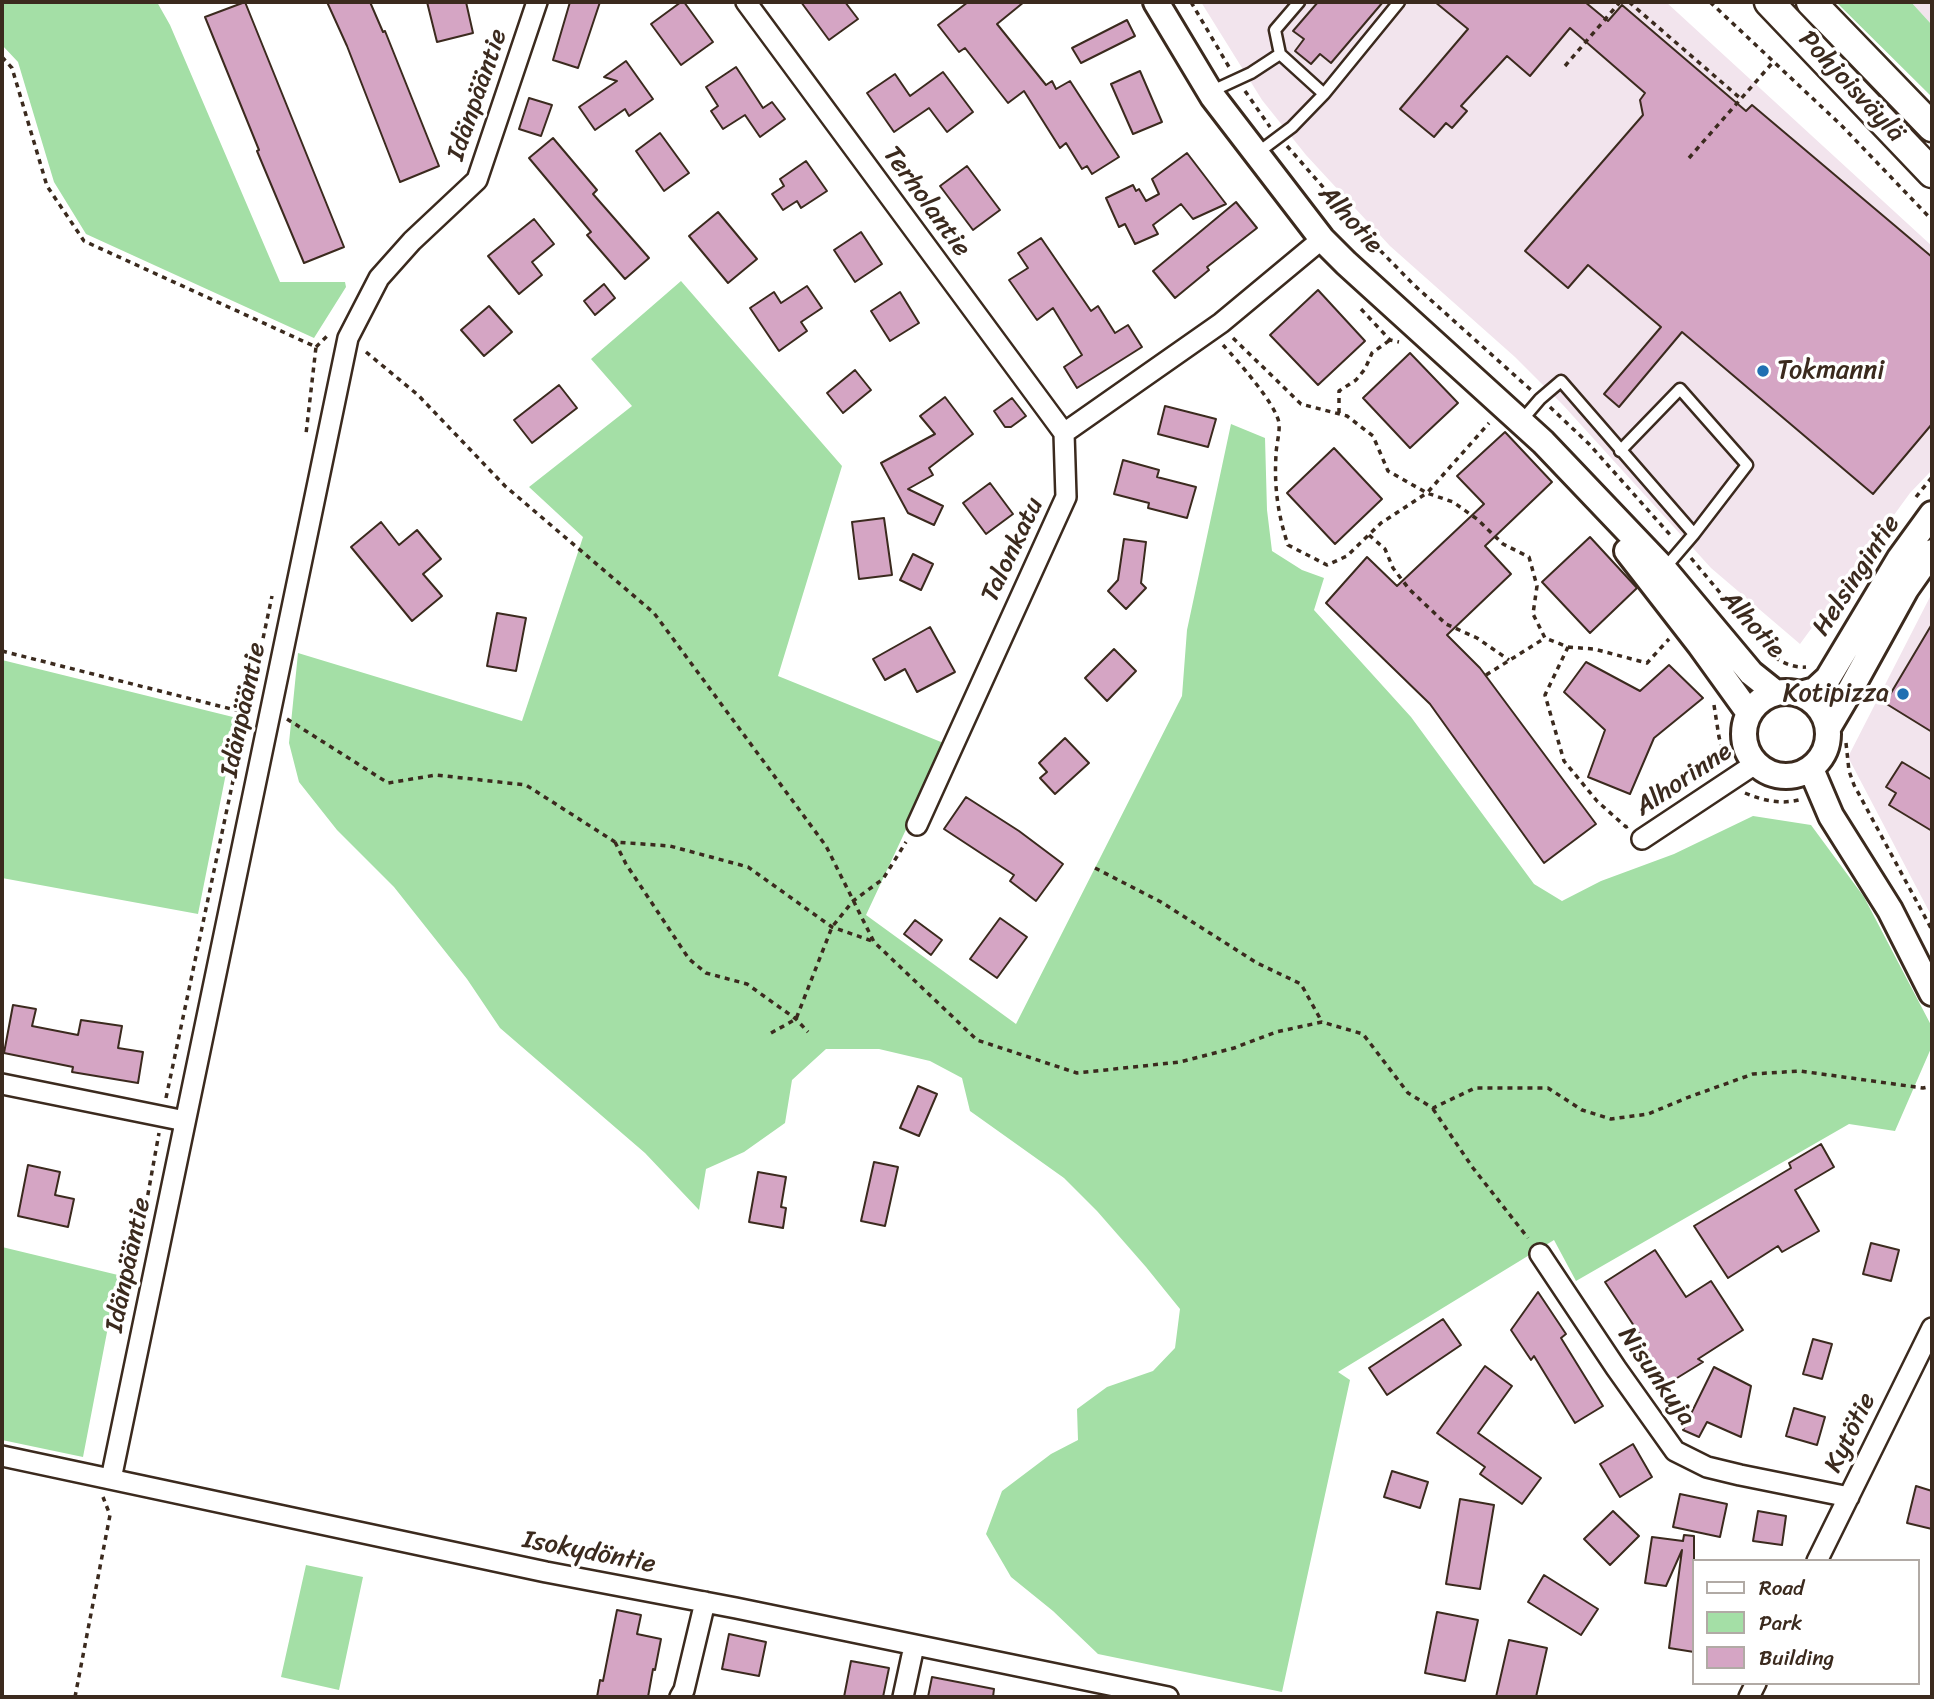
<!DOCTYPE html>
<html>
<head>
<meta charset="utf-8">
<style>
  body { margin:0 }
  #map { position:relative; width:1934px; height:1699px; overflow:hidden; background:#fff; font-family:Sriracha,sans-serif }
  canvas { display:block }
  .frame { position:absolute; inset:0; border:4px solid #3b2a1e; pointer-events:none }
  .legend { position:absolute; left:1692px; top:1559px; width:228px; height:126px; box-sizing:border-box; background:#fff; border:2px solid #b1aaa5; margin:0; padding:9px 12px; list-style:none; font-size:21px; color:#3b2a1e }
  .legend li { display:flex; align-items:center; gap:14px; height:35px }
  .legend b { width:35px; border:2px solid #b1aaa5 }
</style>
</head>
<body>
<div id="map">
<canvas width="1934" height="1699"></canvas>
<div class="frame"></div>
<ul class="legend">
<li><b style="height:9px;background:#fff"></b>Road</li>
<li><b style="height:19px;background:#a4dfa6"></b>Park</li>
<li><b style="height:19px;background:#d5a5c4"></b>Building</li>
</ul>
</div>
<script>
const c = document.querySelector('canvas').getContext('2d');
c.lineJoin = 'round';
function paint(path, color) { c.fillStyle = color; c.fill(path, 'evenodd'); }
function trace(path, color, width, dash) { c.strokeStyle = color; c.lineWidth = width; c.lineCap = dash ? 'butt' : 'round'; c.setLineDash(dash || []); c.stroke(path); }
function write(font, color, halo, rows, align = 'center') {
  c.font = font + ' Sriracha,sans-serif'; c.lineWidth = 7; c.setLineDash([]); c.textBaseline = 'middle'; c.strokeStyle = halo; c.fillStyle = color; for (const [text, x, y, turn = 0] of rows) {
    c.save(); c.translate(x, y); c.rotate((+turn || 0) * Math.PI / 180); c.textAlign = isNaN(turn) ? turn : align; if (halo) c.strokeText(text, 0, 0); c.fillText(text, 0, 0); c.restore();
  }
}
paint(new Path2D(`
  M1201,2H1666L1932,246V470L1910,493L1800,644L1711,568L1563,405L1515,357L1390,246L1306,155L1262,100Z
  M1911,2H1932V25Z
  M1932,593V917L1848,757Z`), '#f2e4ed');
paint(new Path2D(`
  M2,2H157L170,25L280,282H345L346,287L314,338L86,234L54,182L18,62L2,45Z
  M1836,2H1911L1932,25V97Z
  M681,281L842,466L778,676L946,744L866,915L1016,1024L1182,696L1187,630L1231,424L1265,438L1267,510L1272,551L1302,570L1324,578L1314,610L1411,717L1534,884L1562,901L1601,881L1674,854L1753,816L1811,825L1864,897L1932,1027V1046L1895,1131L1849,1124L1576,1281L1554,1240L1338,1372L1350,1380L1282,1692L1098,1654L1053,1611L1011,1577L986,1534L1002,1491L1051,1454L1078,1440L1077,1409L1107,1387L1153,1371L1175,1348L1180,1309L1146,1267L1097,1211L1064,1178L970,1111L962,1078L930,1061L879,1049H826L792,1080L785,1123L744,1152L706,1169L699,1210L645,1153L500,1028L467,979L394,887L337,830L299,782L289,743L298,653L522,721L583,537L529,487L632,406L591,359Z
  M2,660L237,718L198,914L2,878Z
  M2,1247L118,1275L83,1457L2,1440Z
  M306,1565L363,1577L339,1690L281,1677Z`), '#a4dfa6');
const building = new Path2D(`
  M245,2L344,247L304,263L257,151L259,150L205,17Z
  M327,2H370L383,32L385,31L439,166L400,182L347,46Z
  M427,2H466L473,33L437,42Z
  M570,2H600L578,68L553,60Z
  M681,2H684L713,42L681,65L651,24Z
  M801,2H845L858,19L829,40Z
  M968,2H1024L997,24L1046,85L1052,81L1056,89L1070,81L1119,157L1092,174L1087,166L1082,169L1066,143L1060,148L1024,91L1008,103L965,48L959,52L938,25Z
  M1318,2H1383L1331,63L1320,54L1311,64L1295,51L1304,39L1293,31Z
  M1435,2H1585L1608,21L1622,5L1746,111L1752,105L1932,257V424L1873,494L1682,332L1619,407L1604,394L1661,327L1588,265L1568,288L1525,251L1643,115L1640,100L1645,93L1570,28L1530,76L1507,56L1461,106L1467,111L1452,128L1446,123L1434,137L1400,109L1468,29Z
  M1127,20L1135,36L1081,63L1072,48Z
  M626,61L653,99L629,116L625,109L595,130L579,107L617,81L604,77Z
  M736,67L763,108L772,102L785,119L760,137L745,115L723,129L711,111L718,106L706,87Z
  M1140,71L1162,122L1133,134L1111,84Z
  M943,72L973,112L947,132L929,108L894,132L867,93L895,74L910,96Z
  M529,98L552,105L541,136L519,129Z
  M660,133L689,173L664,191L636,151Z
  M553,138L597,190L593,194L649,258L625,279L587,235L591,232L529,158Z
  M1187,153L1226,204L1193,219L1181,204L1153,225L1158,234L1135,244L1125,224L1119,227L1106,198L1133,185L1136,191L1139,189L1146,201L1159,194L1152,179Z
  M806,161L827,191L801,208L797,201L783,210L772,194L784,186L780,179Z
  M967,166L1000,210L973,230L940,186Z
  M1236,202L1257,228L1207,267L1209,270L1175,298L1153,271Z
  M718,212L757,259L728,283L689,236Z
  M534,219L554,244L532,262L542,275L519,294L488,256Z
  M861,232L882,264L855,282L834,250Z
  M1041,238L1091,311L1098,306L1115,333L1128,325L1142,347L1077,388L1064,367L1082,355L1053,308L1037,320L1009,280L1028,268L1018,253Z
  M604,284L615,298L595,315L584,301Z
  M807,286L822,308L801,322L807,331L779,351L750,308L774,292L781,303Z
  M1318,290L1365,341L1318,385L1270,335Z
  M900,292L919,323L890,341L871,311Z
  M489,306L512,332L484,356L461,330Z
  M1410,353L1458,403L1410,448L1363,398Z
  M855,370L871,390L843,413L827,393Z
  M559,385L577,408L532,443L514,420Z
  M945,397L973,434L929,468L933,475L908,489L943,506L934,525L908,513L881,463L935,434L920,416Z
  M1012,398L1026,416L1011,427H1005L994,411Z
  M1165,406L1216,419L1208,447L1158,434Z
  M1505,432L1552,482L1485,546L1511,574L1447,635L1480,668L1596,824L1544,863L1430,704L1326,603L1367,557L1397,586L1484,504L1457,476Z
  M1334,448L1382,499L1335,544L1287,493Z
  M1123,460L1159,470L1157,477L1196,487L1187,518L1148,508L1149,503L1114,494Z
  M990,483L1013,514L986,534L963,503Z
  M884,518L892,575L859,579L852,522Z
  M381,522L399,545L417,530L441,559L423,574L442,596L412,621L351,547Z
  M1590,537L1637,588L1590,633L1542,582Z
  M1124,539L1146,542L1141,583L1146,588L1126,609L1108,591L1118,580Z
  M913,554L933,564L921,590L900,580Z
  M497,613L526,618L516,671L487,666Z
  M1932,624V732L1885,703Z
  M930,627L955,672L917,692L905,669L885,680L873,659Z
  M1114,649L1136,671L1107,701L1085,678Z
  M1586,662L1640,691L1669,665L1703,698L1654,738L1630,794L1588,777L1605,730L1564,692Z
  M1065,738L1089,763L1055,794L1040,778L1047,772L1039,763Z
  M1902,762L1932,780V831L1889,805L1896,793L1886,787Z
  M966,797L1019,831L1063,864L1036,901L1010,881L1014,875L944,829Z
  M1000,918L1027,937L997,978L970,959Z
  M915,920L942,940L931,955L904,934Z
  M13,1005L36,1009L32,1026L78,1035L81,1020L122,1026L118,1048L143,1052L138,1083L72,1072L73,1067L4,1053Z
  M918,1086L937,1094L919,1136L900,1128Z
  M1821,1144L1834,1167L1795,1190L1819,1231L1782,1252L1778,1246L1728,1278L1694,1226L1791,1168L1789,1163Z
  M874,1162L898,1167L885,1226L861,1221Z
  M28,1165L60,1172L55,1195L74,1199L68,1227L18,1216Z
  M758,1172L786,1177L781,1207L786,1208L783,1228L749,1222Z
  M1871,1243L1899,1250L1891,1281L1863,1274Z
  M1655,1250L1686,1297L1711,1281L1743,1330L1698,1359L1703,1362L1664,1386L1634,1338L1640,1335L1605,1282Z
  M1538,1292L1566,1334L1561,1338L1603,1406L1575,1423L1534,1356L1531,1360L1511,1330Z
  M1443,1319L1461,1345L1387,1395L1369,1368Z
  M1813,1339L1832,1344L1822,1379L1803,1374Z
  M1485,1366L1512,1386L1478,1433L1541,1478L1522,1504L1480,1474L1485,1467L1437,1433Z
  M1714,1367L1751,1386L1741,1437L1707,1422L1699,1437L1683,1430Z
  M1794,1408L1825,1417L1817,1445L1786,1436Z
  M1633,1444L1652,1477L1620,1497L1600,1464Z
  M1392,1471L1428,1482L1420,1508L1384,1497Z
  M1916,1486L1932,1491V1529L1907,1523Z
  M1680,1494L1727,1504L1720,1537L1673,1527Z
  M1460,1499L1494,1505L1480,1589L1446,1584Z
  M1613,1511L1639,1536L1610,1565L1584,1539Z
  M1758,1511L1786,1516L1782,1545L1753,1541Z
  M1684,1535L1694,1536V1652L1669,1648L1682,1550L1666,1586L1645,1583L1652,1537L1683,1541Z
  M1544,1575L1598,1609L1581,1635L1528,1602Z
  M617,1610L641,1615L637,1634L661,1639L655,1670L653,1669L648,1697H597L600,1680L603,1681Z
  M1437,1612L1478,1620L1465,1681L1425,1673Z
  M729,1634L766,1642L759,1676L722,1669Z
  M1509,1640L1547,1648L1536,1697H1496Z
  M851,1661L889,1668L883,1697H844Z
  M932,1677L994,1689L993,1697H928Z`);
paint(building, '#d5a5c4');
trace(building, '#3b2a1e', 2);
const service = new Path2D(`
  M1280,54L1324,94
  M1212,91L1251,73L1280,54L1275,30L1299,2
  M1256,154L1292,127L1324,94L1399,2
  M1522,420L1540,399L1561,381L1694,534
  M1620,451L1680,389L1747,465L1694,534L1664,569`);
const minor = new Path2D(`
  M746,2L1064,433
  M917,825L1066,497L1064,433L1221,323L1322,239
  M1642,839L1755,764
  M2,1084L185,1121
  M1540,1254L1616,1368L1675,1451L1707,1467L1740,1475L1849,1497
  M2,1456L546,1572L736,1608L1168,1697
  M111,1479L348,338L379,278L412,241L477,180L537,2
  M1817,1561L1932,1328
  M680,1697L684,1690L705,1602
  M903,1697L914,1646
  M1749,1697L1756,1683`);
const tertiary = new Path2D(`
  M1156,2L1213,97L1322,239L1346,263L1543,442L1664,569L1751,673L1776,693
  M1627,551L1700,645L1749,713
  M1744 734a42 42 0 1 1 84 0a42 42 0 1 1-84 0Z
  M1800,694L1815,690L1828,678L1900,558L1932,514
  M1828,728L1848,694L1906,589L1932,552
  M1811,769L1831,816L1890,910L1932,993`);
const secondary = new Path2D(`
  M1769,2L1932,173
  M1811,2L1932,127`);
trace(service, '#3b2a1e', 15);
trace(minor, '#3b2a1e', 24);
trace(tertiary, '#3b2a1e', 30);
trace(secondary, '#3b2a1e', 33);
trace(new Path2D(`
  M1191,2L1229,67
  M1629,2L1740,98
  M1710,2L1841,125L1932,220
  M2,57L12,68L47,186L84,241L316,347L306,434
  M1565,66L1620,2
  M1245,91L1270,127
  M1287,146L1367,237L1414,285L1531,390
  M1689,158L1774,61
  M1361,309L1390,340L1399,342
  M1233,338L1301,404L1347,416L1373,436L1388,471L1427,493L1489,423
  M1223,345C1237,360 1276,404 1279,423C1280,433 1276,446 1276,455C1274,487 1278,515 1288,545L1327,565L1347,556L1381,523L1427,493L1453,502L1477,519L1503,544L1529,557L1537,586L1533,614L1545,638L1568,647L1545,695L1564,761L1597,801L1626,827L1628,826
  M316,347L329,334
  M366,352L418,395L505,486L654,613L826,846L874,942L977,1040L1077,1073L1180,1062L1234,1048L1276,1032L1322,1022L1363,1034L1408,1093L1433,1108L1475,1088H1548L1582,1110L1611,1119L1648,1114L1689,1097L1753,1074L1800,1071L1923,1088L1932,1086
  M1550,407L1589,444L1672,537
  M1339,413V391L1356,380L1365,369L1372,353L1390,340
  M1916,497L1932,477
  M1369,535L1385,549L1393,568L1409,589L1446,624L1477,638L1509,660
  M1691,558L1772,655C1782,663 1794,668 1806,667
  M1568,647L1594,649L1647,663L1669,639
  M2,651L247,713
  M1486,675L1545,638
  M1714,705L1719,737L1726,762
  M287,719L388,783L436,775L526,785L615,842L670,846L748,867L832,927L872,941
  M1846,743L1849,771L1854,785L1932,930
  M1745,793C1764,801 1782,805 1802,799
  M615,842L626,864L689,959L706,973L747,984L796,1019L808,1032
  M1095,868L1161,902L1257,963L1301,984L1322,1022
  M771,1033L796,1019L832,927L853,901L883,879L906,842
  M166,1098L272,596
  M1433,1109L1473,1168L1528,1238
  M146,1205L159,1133
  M75,1697L110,1515L103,1497`), '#3b2a1e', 3.5, [5, 5]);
trace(service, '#fff', 10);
trace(minor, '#fff', 19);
trace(tertiary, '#fff', 24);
trace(secondary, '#fff', 28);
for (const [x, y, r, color] of [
  [1763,371,7,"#1f6fb2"],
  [1903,694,7,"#1f6fb2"]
]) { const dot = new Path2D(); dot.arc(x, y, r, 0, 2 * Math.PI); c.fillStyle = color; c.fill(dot); trace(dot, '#fff', 2.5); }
write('26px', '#3b2a1e', '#fff', [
  ["Pohjoisväylä",1851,87,47],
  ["Idänpääntie",478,95,-71],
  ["Terholantie",926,202,54],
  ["Alhotie",1350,220,48],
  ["Talonkatu",1013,550,-65],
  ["Helsingintie",1857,576,-57],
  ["Alhotie",1752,625,48],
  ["Idänpääntie",244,710,-78],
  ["Alhorinne",1684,780,-34],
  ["Idänpääntie",129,1265,-78],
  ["Nisunkuja",1656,1377,55],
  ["Kytötie",1851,1433,-64],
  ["Isokydöntie",589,1553,11]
]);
write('26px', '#3b2a1e', '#fff', [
  ["Tokmanni",1777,371],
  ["Kotipizza",1889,694,"right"]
], 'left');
</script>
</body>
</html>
